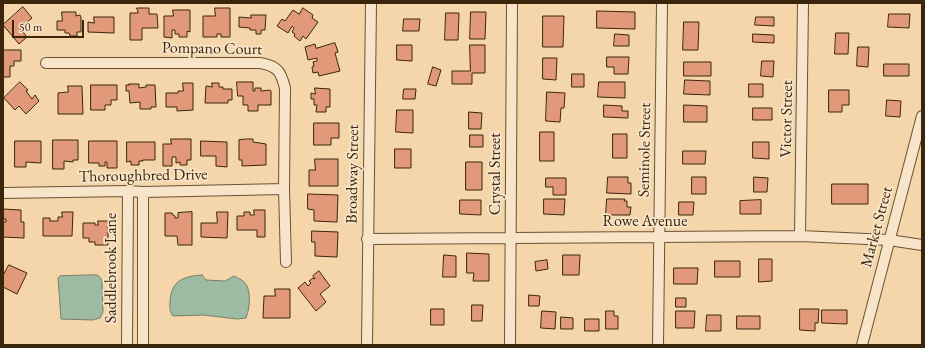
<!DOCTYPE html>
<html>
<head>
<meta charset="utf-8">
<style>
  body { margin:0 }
  #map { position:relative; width:925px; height:348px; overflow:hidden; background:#f5d6aa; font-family:"EB Garamond",serif }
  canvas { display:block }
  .frame { position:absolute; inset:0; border:4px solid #3b260c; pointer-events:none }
  .scale { position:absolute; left:12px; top:20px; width:72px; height:18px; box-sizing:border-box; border:2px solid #3b260c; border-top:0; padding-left:5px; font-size:12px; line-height:14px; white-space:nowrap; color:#3b260c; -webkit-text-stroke:3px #f8e4c8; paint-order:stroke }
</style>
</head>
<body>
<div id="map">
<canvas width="925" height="348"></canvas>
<div class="frame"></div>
<div class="scale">50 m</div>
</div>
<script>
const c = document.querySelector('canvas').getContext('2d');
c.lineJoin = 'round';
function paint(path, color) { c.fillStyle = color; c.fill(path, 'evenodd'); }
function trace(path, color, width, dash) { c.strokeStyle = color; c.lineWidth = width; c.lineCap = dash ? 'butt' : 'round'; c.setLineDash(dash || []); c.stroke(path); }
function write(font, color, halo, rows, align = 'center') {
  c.font = font + ' "EB Garamond",serif'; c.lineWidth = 3.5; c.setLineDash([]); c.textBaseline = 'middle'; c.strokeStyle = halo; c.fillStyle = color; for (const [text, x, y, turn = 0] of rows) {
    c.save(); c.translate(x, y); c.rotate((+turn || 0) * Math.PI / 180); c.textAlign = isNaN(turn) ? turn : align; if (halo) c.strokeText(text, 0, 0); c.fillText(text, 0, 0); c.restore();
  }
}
const water = new Path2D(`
  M97,275L100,277L102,281L103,312L100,318L93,320L61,319L58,278L60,276Z
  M202,275L206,280L225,281L234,276C237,278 241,279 243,281C252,288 250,308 246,318L237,319L203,315L173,316C169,311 170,308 170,302C171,281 183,276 202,275Z`);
paint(water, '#9dbaa3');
trace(water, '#767f67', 1);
const building = new Path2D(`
  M23,7L32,18L20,28L27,37L19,44L3,25Z
  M137,8H149V14H157L158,28H142V40H130V13H138Z
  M215,8H230V37H221V34H217V37H203V16H215Z
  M303,8L313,15L312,18L318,22L306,39L303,36L300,41L294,36L295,34L292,32L294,28L292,26L288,33L277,26L282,19L285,21L293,10L299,14Z
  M173,10H190V32L187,31V37H179V34H175V30H172V38L164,37V16H173Z
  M597,11L635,12V29L597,28Z
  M62,12H76V16L80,15L81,17V32H77V36H70L69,33H65V30H57V21H62Z
  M471,12H486L485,39H470Z
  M446,13H459L458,40H445Z
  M889,14H910L909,28L888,27Z
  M251,15H266L265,30H261V34H256V30H250V28L239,27V17L251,18Z
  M543,16H564L563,47H543Z
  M94,17H114V33L88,32V22L94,23Z
  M756,17H774V26L755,25Z
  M404,19H420L419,31H403Z
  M684,22H699L698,50H683Z
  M836,33H849L848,54H835Z
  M615,34L629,35V46H614Z
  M753,34L774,35V43L753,42Z
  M335,43L338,52L335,53L340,71L319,76L318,72L313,73L312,67L314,66L313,62L317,61V58L308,60L305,47L315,44L316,48Z
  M397,45H412V61L397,60Z
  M470,45H485V73H472V84H452V71H470Z
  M858,47H869L868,67L857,66Z
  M3,50H21V61H14V66H10V77H3Z
  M607,57H629L628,74H614V67H607Z
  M543,58H557L556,80L543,79Z
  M762,61H774L773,77L761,76Z
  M684,62H711V76H684Z
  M884,64H909V76H884Z
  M433,67L441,70L436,86L428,84Z
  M572,74H584V87H572Z
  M685,80L710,81V95L684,94Z
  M20,82L28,90L26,91L32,99L35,95L39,101L26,114L19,106L15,110L4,98Z
  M237,82H253V91H255V88H261V91L270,90L271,91V105H258V111H248V105H243V96H238Z
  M599,82H625V98L598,97Z
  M183,83H193V110L177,111V107H166V93H178V91H183Z
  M212,83H219V87H223V89H232V100H228V103H205L206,86L212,87Z
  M129,84H139V88L146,87V85H155L156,107H151V109H140V102L130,103L129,91H126V85H129Z
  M749,84H763V97H749Z
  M91,85H117V100H111V105H105V110H91Z
  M68,86H82L83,114H58V93L68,92Z
  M315,88L330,89V107H326V112H316L317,105H314V99H311V93L315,94Z
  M404,89H416L415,99H403Z
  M829,90H849V105H842V112H829Z
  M547,92L565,93L564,108H561L560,122L546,121Z
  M887,100L901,101L900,117L886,116Z
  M604,105L622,106V111H628V118L604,117Z
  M684,105L707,106V122H684Z
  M753,108H772V120H753Z
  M397,110H413V133L396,132Z
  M469,112L482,113L481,129H469Z
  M314,123H339V138H331V145H314Z
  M540,132H554V161H540Z
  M613,134H627V158H613Z
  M470,135H483V147H470Z
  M171,139H191V160H187V165H180V162L176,163V157H172V166H163V144H171Z
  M247,139H253V142L266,144V165L242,166V160H239V140Z
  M53,140H78V160H73V162L64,161V169H53Z
  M15,141H41V163L26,162V167H15Z
  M89,141H117V168H107V162H105V166H99V163H89Z
  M201,141L227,142V167L216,166V156H201Z
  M127,142H155V160H143V161H139V165H131V161L127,162Z
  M753,142H769V159L753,158Z
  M395,149H411V168H395Z
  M683,151H706L705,164H683Z
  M315,159H338V186H309V170H315Z
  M466,162H482V190H466Z
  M608,177H628V183H631V194L607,193Z
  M692,177H706V194H692Z
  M754,177L768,178L767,192H754Z
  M546,178H566V195H553V187H546Z
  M832,184H868V204H832Z
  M308,194L338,195L337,222L314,221V210L308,209Z
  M544,199H565L564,215L544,214Z
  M607,199H625L624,201H627V207H631L630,215H606Z
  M460,200H481V215L460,214Z
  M761,200V214H740V201Z
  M679,202H694L693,215H679Z
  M3,209L21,210V222H24V238L3,237V222H6V219H3Z
  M254,210H265V237H257V230H237V216H244V212H250V215H254Z
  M62,212H73L72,236H43V218H50V221H58V217H62Z
  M192,212V245H178L177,236H165V213H172L173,215L175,216V218H178V213Z
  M217,212H228L227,238L201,237V223H217Z
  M98,221H108V245H95V242H89V238H83V223H95V225H98Z
  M312,231L338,232L337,257L315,256V242H312Z
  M467,253L489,254V281H473L474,273H467Z
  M444,255L456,256V277H443Z
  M563,255H580L579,275H563Z
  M759,259H772V281L759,282Z
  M547,260L548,269L536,271L535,262Z
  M715,261H740V277H715Z
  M9,265L27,273L17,294L3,287V276Z
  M674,268H698L697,284H674Z
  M319,271L330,286L320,294L326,302L316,311L298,288L305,282L308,286L311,283L309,281L313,278L315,279L313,276Z
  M275,289H290V318H263L264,296H275Z
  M529,295L540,296L539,306H529Z
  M676,298H686V307H676Z
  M472,305H483L482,321H472Z
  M431,309H444V325H431Z
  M800,309H819L818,323H815V331L800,330Z
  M822,310H847V324L822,323Z
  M542,311L556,312L555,329L541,328Z
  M606,311H614V316H618V329H606Z
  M676,311H695L694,328H676Z
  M707,315H721V331H706Z
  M737,316H760V329H737Z
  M561,317L573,318V329H561Z
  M585,319H599V331H585Z`);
paint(building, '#e1997a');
trace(building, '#3b260c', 1);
const minor = new Path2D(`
  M46,63H260C278,66 281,72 285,88L284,189L286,262
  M143,192V345
  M3,193L128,191L143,192L284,189
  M800,236L803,3
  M367,239L800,236L889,240L922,245
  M127,345L128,191
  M367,345L371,3
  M510,345L512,3
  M658,345L662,3
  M862,345L922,116`);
trace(minor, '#6a5234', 12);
trace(minor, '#f8e4c8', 10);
write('16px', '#3b260c', '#f8e4c8', [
  ["Pompano Court",212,49,1],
  ["Victor Street",787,119,-89],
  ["Seminole Street",645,150,-89],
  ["Broadway Street",353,174,-89],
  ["Crystal Street",496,174,-90],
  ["Thoroughbred Drive",143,176,-1],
  ["Rowe Avenue",645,222],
  ["Market Street",877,227,-75],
  ["Saddlebrook Lane",112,268,-90]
]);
</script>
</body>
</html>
